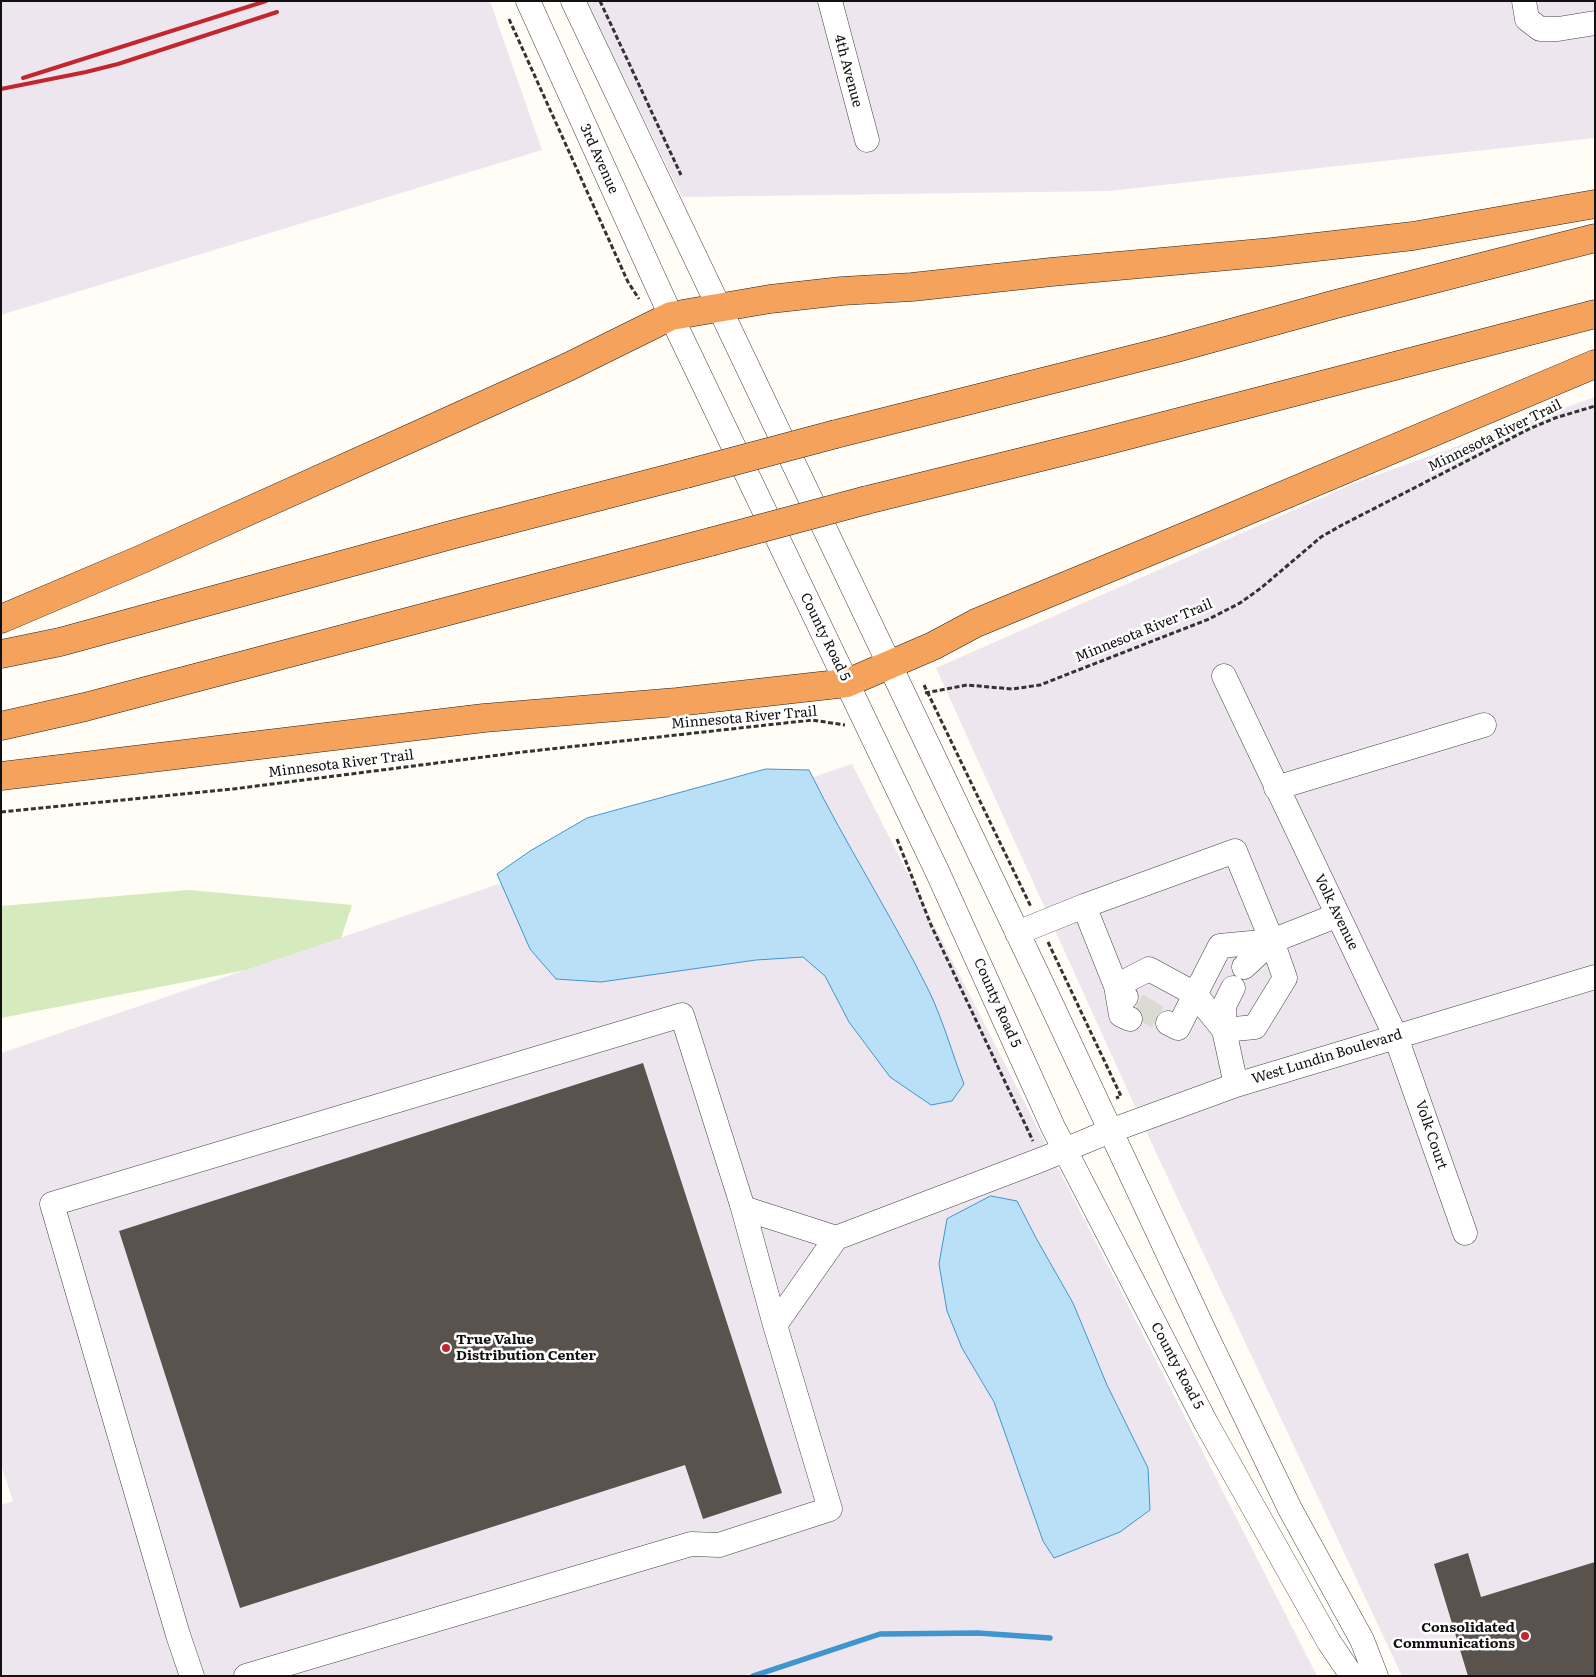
<!DOCTYPE html>
<html>
<head>
<meta charset="utf-8">
<style>
  body { margin:0 }
  #map { position:relative; width:1596px; height:1677px; overflow:hidden; background:#fffdf5; font-family:Literata,serif }
  canvas { display:block }
  .frame { position:absolute; inset:0; border:2px solid #111; pointer-events:none }
</style>
</head>
<body>
<div id="map">
<canvas width="1596" height="1677"></canvas>
<div class="frame"></div>
</div>
<script>
const c = document.querySelector('canvas').getContext('2d');
c.lineJoin = 'round';
function paint(path, color) { c.fillStyle = color; c.fill(path, 'evenodd'); }
function trace(path, color, width, dash) { c.strokeStyle = color; c.lineWidth = width; c.lineCap = dash ? 'butt' : 'round'; c.setLineDash(dash || []); c.stroke(path); }
function write(font, color, halo, rows, align = 'center') {
  c.font = font + ' Literata,serif'; c.lineWidth = 5; c.setLineDash([]); c.textBaseline = 'middle'; c.strokeStyle = halo; c.fillStyle = color; for (const [text, x, y, turn = 0] of rows) {
    c.save(); c.translate(x, y); c.rotate((+turn || 0) * Math.PI / 180); c.textAlign = isNaN(turn) ? turn : align; if (halo) c.strokeText(text, 0, 0); c.fillText(text, 0, 0); c.restore();
  }
}
paint(new Path2D(`
  M1,1H490L542,150L1,315Z
  M586,1H1595V138L1108,191L682,197Z
  M1595,397V1676H1402L1152,1144L936,668L1360,481Z
  M852,764L1317,1676H1V1505L13,1501L1,1465V1053Z`), '#eee6ef');
paint(new Path2D(`
  M189,890L352,905L341,938L246,970L1,1018V906Z`), '#d5ebbd');
const water = new Path2D(`
  M766,769L809,770C846,845 892,916 929,991C943,1020 952,1053 964,1084L952,1101L931,1105L890,1077L849,1022L825,976L803,957L756,960L601,982L556,979L530,949L497,874L530,851L587,818Z
  M991,1196L1017,1201L1036,1238L1073,1303L1107,1385L1148,1468L1150,1510L1120,1532L1054,1558L1043,1541L994,1402L962,1348L947,1311L939,1264L947,1219Z`);
paint(water, '#b9e0f7');
trace(water, '#3f96cf', 1);
trace(new Path2D(`
  M753,1676L880,1634L978,1633L1050,1638`), '#3f96cf', 5.5);
paint(new Path2D(`
  M643,1063L782,1493L703,1519L685,1465L240,1608L119,1231Z
  M1468,1553L1481,1597L1595,1562V1676H1468L1434,1564Z`), '#5a524d');
trace(new Path2D(`
  M1137,1005L1168,1023`), '#dbdad3', 24, [24, 12]);
const minor = new Path2D(`
  M528,1L671,316L937,871L1053,1127L1206,1423L1329,1642L1352,1676
  M573,1L1040,980L1208,1339L1290,1509L1362,1640L1376,1676
  M830,1L867,140
  M1524,1L1527,19L1540,29H1558L1595,23
  M1224,676L1396,1037L1465,1233
  M1276,788L1484,725
  M1084,906L1116,986L1126,997
  M1017,933L1084,906L1235,851L1272,941L1338,915
  M1130,1019L1121,1015L1116,986L1149,969L1195,994L1224,1030V1006L1233,988
  M1168,1023L1178,1028L1220,946L1272,941L1244,967
  M1236,1085L1224,1030L1255,1027L1285,978L1272,941
  M743,1208L836,1238L1043,1159L1110,1131L1236,1085L1595,977
  M775,1325L836,1238
  M192,1676L178,1635L52,1204L682,1015L743,1208L775,1325L830,1509L719,1545L691,1544L246,1676`);
const highway = new Path2D(`
  M836,434L1173,349L1336,304L1595,238
  M867,500L1098,443L1595,314
  M1,619L142,559L420,434L568,367L671,316L770,299L842,291L912,287L1051,272L1272,252L1413,236L1595,204
  M1,654L60,642L451,535L686,474
  M1,726L85,707L710,542
  M1,776L484,718L677,702L847,683L933,646L976,623L1206,528L1595,364`);
trace(minor, '#444', 25);
trace(highway, '#222', 29);
trace(new Path2D(`
  M600,1L681,175
  M509,19L628,282L639,299
  M924,685L1031,907
  M925,693L967,685L1012,689L1040,685L1209,619L1240,603L1261,588L1321,537L1342,525L1529,429L1555,418L1595,406
  M1,812L233,789L523,752L812,720L845,725
  M897,839L931,925L1033,1141
  M1048,942L1121,1096L1116,1098`), '#333', 3, [5, 2.5]);
trace(minor, '#fff', 24);
trace(highway, '#f5a25d', 28);
trace(new Path2D(`
  M23,78L266,1
  M1,89L86,72L118,64L277,12`), '#c4262e', 4);
const highwayBridge = new Path2D(`
  M686,474L836,434
  M710,542L867,500`);
trace(highwayBridge, '#222', 29, []);
trace(highwayBridge, '#f5a25d', 28);
for (const [x, y, r, color] of [
  [446,1348,5,"#c4262e"],
  [1525,1636,5,"#c4262e"]
]) { const dot = new Path2D(); dot.arc(x, y, r, 0, 2 * Math.PI); c.fillStyle = color; c.fill(dot); trace(dot, '#fff', 2); }
write('14px', '#111', '#fff', [
  ["4th Avenue",848,71,75],
  ["3rd Avenue",599,159,66],
  ["Minnesota River Trail",1495,436,-26],
  ["Minnesota River Trail",1144,631,-22],
  ["County Road 5",825,637,64],
  ["Minnesota River Trail",744,718,-5],
  ["Minnesota River Trail",341,764,-7],
  ["Volk Avenue",1336,912,64],
  ["County Road 5",997,1003,66],
  ["West Lundin Boulevard",1327,1057,-17],
  ["Volk Court",1431,1135,71],
  ["County Road 5",1177,1366,62]
]);
write('bold 14px', '#111', '#fff', [
  ["True Value",456,1340],
  ["Distribution Center",456,1356],
  ["Consolidated",1515,1628,"right"],
  ["Communications",1515,1644,"right"]
], 'left');
</script>
</body>
</html>
